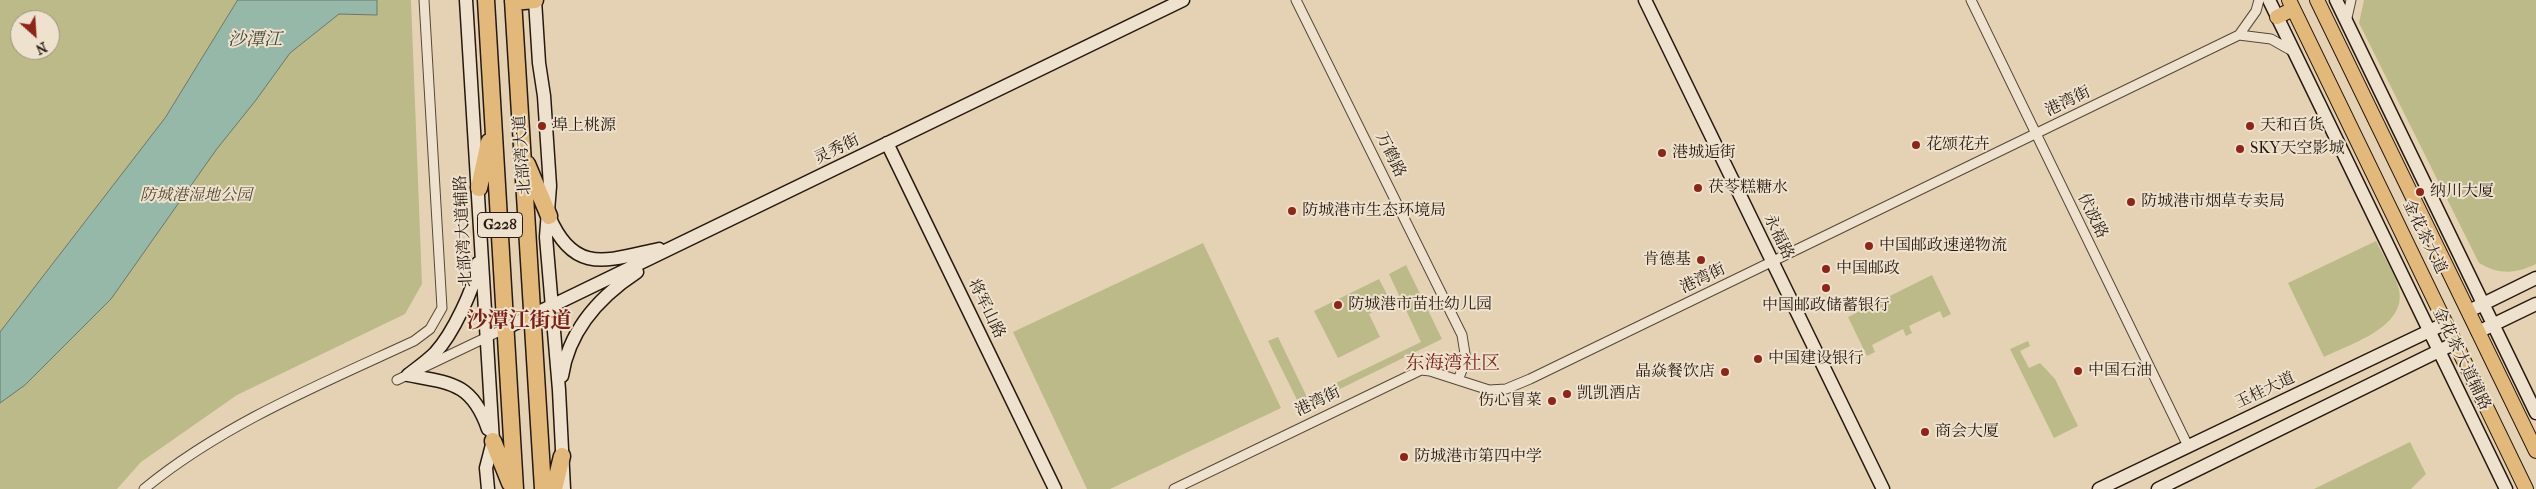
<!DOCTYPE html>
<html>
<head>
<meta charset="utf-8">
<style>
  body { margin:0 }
  #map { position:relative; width:2536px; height:489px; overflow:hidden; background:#e5d2b4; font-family:"IM FELL French Canon",serif }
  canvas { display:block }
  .north { position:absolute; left:10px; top:10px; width:50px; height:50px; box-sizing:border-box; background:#eee2ce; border:1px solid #9e9282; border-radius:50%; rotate:154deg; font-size:14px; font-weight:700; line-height:20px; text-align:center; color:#27190f }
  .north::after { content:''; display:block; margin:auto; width:18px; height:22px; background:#8f2418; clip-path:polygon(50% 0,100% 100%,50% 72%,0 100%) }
</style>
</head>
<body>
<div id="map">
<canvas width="2536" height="489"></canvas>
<div class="north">N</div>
</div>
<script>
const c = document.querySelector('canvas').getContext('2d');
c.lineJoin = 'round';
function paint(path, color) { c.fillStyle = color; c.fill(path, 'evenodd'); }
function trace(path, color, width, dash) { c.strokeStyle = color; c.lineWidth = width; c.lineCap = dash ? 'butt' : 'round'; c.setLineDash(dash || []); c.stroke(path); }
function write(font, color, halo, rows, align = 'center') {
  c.font = font + ' "IM FELL French Canon","Noto Serif SC",serif'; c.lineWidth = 4; c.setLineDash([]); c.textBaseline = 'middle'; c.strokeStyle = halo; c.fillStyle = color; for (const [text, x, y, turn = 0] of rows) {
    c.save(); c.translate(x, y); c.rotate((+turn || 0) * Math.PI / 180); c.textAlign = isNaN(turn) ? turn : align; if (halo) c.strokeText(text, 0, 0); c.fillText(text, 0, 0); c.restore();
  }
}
paint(new Path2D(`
  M0,0H411L422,284L405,314L237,395L141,462L117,489H0ZM20,20H50V50H20Z
  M2364,0H2536V264C2515,274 2500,275 2479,263L2359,23Z
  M2376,241C2383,255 2393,271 2398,286C2411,326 2350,344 2324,357L2288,283Z
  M1203,243L1281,408L1110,489H1087L1013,332Z
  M1406,265L1442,339L1301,408L1268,341L1278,337L1307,397L1421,342L1389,274Z
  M1932,275L1951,314L1943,318L1940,311L1909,326L1912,333L1906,336L1903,329L1872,345L1875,352L1867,356L1848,317Z
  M1379,279L1391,302L1369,314L1380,337L1338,358L1314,311Z
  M2028,341L2030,346L2020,351L2029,368L2040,363L2055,379L2078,426L2054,438L2010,349Z
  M2410,442L2426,474L2411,489H2314Z`), '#bcba88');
const water = new Path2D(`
  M238,0H377V15L339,14L290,53L256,100L216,150L111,299L25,385L0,403V332L165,118Z`);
paint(water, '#96b8a9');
trace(water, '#6a786b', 1);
const street = new Path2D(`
  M1296,0L1462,335L1466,360L1458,380
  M1971,0L2188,446
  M2346,22L2351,0
  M2239,35L2271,39L2294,52
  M397,380L506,328
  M144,489C223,424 321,384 414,341L430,329L442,308L424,0
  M1174,489L1421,370L1430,371L1489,390L1506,389L1530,379L2239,35L2256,11L2259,0`);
const secondary = new Path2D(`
  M466,0L493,441L486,468L488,489
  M535,0L539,63L544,96L550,186L546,237L559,390L564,489
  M1645,0L1883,489
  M2269,0L2506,489
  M2336,0L2536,413
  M887,143L1055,489
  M549,216C574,276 608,260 659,249
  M2475,308L2536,278
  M506,328L1183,0
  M2478,332L2536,304
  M408,375C417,368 427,361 435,353C452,335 475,288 478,263
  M408,375C451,383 472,383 488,429
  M562,376C569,330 599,297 637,272
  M2099,489L2446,323
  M2158,489L2455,343`);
const primary = new Path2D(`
  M2289,0L2526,489
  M2317,0L2536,451
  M2277,17L2293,9`);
const highway = new Path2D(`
  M486,0L515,489
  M513,0L543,489
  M513,2L535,0
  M527,164L549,216
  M479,188L489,142
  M493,441L510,483
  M554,489L562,456`);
trace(street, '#564738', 11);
trace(secondary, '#27190f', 15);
trace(primary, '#27190f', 16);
trace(highway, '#27190f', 19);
trace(street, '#eee2ce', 9);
trace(secondary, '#eee2ce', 12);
trace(primary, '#e2b97a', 14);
trace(highway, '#e2b97a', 16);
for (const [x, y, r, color] of [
  [542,126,5,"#8f2418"],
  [2250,126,5,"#8f2418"],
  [1916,145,5,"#8f2418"],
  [2240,149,5,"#8f2418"],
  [1662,153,5,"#8f2418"],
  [1698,188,5,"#8f2418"],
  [2420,192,5,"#8f2418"],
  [2131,202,5,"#8f2418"],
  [1292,211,5,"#8f2418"],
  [1869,246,5,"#8f2418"],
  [1701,260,5,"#8f2418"],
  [1826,269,5,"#8f2418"],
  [1826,288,5,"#8f2418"],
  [1338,305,5,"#8f2418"],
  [1758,359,5,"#8f2418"],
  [2078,371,5,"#8f2418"],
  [1725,372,5,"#8f2418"],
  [1567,394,5,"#8f2418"],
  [1552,401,5,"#8f2418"],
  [1925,432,5,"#8f2418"],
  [1404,457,5,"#8f2418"]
]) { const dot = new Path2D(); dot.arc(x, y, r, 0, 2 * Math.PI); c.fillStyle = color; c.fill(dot); trace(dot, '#eee2ce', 2); }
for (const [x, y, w] of [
  [500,225,45]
]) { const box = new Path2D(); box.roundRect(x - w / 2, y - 12.5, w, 25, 4); c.fillStyle = '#eee2ce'; c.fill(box); trace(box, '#27190f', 1); }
write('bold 15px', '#27190f', null, [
  ["G228",500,225]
]);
write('16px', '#27190f', '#eee2ce', [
  ["港湾街",2068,102,-26],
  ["灵秀街",837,150,-26],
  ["北部湾大道",523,155,-94],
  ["万鹤路",1390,155,64],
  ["伏波路",2092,216,64],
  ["北部湾大道辅路",464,231,-93],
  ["永福路",1778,237,64],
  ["金花茶大道",2424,237,64],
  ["港湾街",1703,279,-26],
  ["将军山路",986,309,64],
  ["金花茶大道辅路",2461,359,64],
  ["玉桂大道",2265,391,-25],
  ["港湾街",1318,402,-26]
]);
write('16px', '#27190f', '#eee2ce', [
  ["埠上桃源",552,126],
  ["天和百货",2260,126],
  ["花颂花卉",1926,145],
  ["SKY天空影城",2250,149],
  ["港城逅街",1672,153],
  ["茯苓糕糖水",1708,188],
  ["纳川大厦",2430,192],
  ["防城港市烟草专卖局",2141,202],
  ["防城港市生态环境局",1302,211],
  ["中国邮政速递物流",1879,246],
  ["肯德基",1691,260,"right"],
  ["中国邮政",1836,269],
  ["防城港市苗壮幼儿园",1348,305],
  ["中国邮政储蓄银行",1826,306,"center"],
  ["中国建设银行",1768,359],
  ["中国石油",2088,371],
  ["晶焱餐饮店",1715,372,"right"],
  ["凯凯酒店",1577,394],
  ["伤心冒菜",1542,401,"right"],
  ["商会大厦",1935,432],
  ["防城港市第四中学",1414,457]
], 'left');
write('italic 16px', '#544933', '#eee2ce', [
  ["防城港湿地公园",196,196]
]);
write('italic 18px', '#48493d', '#eee2ce', [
  ["沙潭江",255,41]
]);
write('19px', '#7a1f14', '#eee2ce', [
  ["东海湾社区",1453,364]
]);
write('bold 21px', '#7a1f14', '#eee2ce', [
  ["沙潭江街道",519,322]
]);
</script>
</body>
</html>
